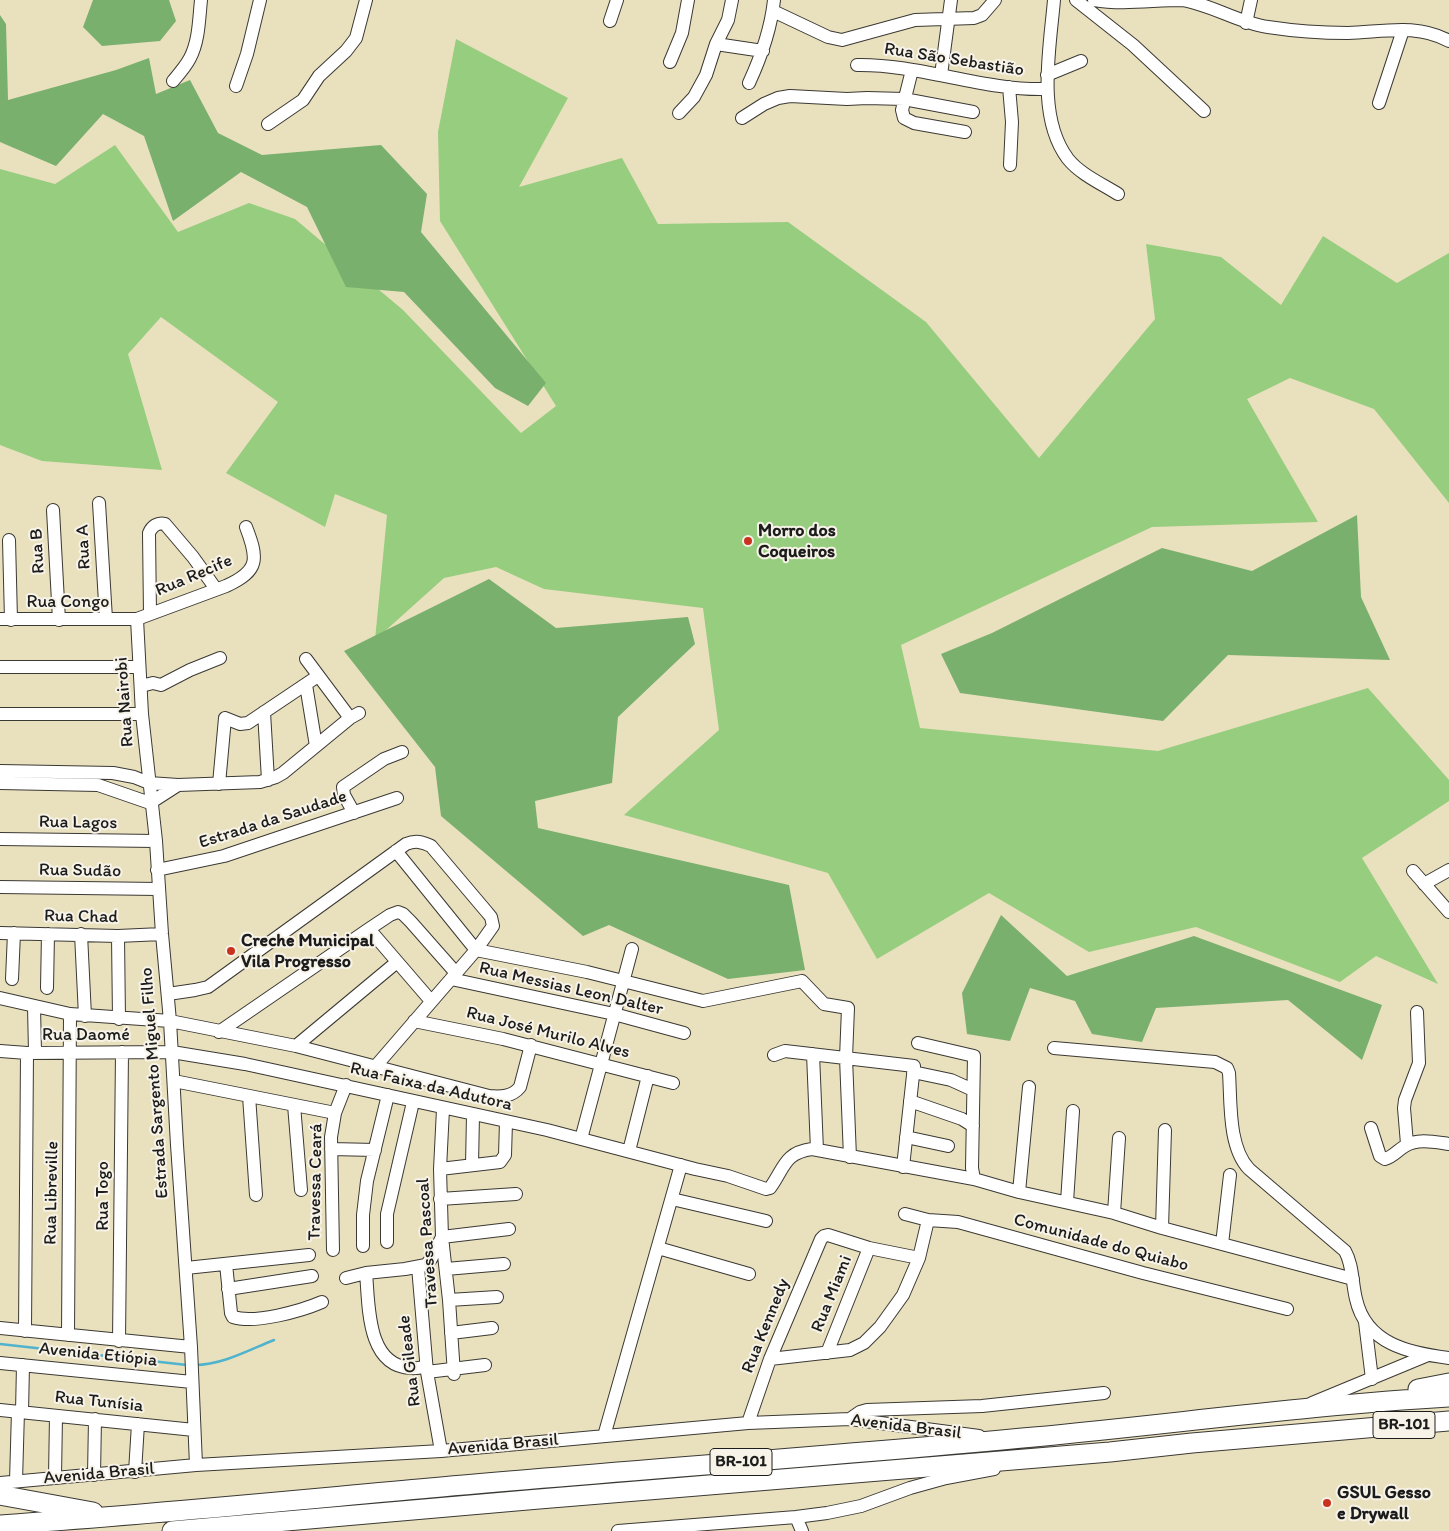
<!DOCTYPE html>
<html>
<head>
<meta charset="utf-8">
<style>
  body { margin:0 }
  canvas { display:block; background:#e9e0bd }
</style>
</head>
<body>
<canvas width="1449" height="1531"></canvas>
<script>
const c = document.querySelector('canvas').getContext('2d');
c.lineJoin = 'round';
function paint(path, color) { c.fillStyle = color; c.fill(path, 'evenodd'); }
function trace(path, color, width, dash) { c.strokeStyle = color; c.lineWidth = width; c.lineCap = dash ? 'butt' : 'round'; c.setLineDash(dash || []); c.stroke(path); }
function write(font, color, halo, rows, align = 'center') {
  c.font = font + ' Itim,sans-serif'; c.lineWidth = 4; c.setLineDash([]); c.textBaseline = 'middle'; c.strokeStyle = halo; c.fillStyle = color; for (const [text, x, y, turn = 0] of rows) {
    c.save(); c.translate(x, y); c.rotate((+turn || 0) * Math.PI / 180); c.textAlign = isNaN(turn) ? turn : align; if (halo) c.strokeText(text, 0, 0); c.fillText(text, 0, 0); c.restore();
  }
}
paint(new Path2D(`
  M456,39L568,98L519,187L622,158L658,224L788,222L926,322L1039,458L1155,319L1146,244L1221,257L1281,305L1323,236L1397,283L1449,253V503L1374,409L1290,378L1247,399L1318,522L1152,527L901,645L920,728L1158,751L1368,688L1449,780V801L1362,858L1438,984L1376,956L1340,982L1196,927L1089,952L989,893L877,959L828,873L624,815L719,730L703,608L544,589L496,567L444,578L375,640L387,515L335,494L325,527L226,473L278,402L161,317L128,354L162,470L42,461L0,445V169L55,184L115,145L178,232L249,203L295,219L403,310L521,433L556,406L440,221L438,132Z`), '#97cd7f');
paint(new Path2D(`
  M93,0H169L176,21L160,41L102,46L83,27Z
  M0,15L6,24L8,100L116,70L149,58L156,94L190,80L218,133L262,155L381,145L427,194L421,232L546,383L528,406L495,388L404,292L346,287L307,207L241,172L173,221L144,136L103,114L56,166L0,142Z
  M1357,515L1361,597L1390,660L1228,655L1163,721L960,693L941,654L992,633L1162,548L1252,571Z
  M489,579L556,628L688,617L695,644L618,717L612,783L535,801L538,828L789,885L805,970L728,979L609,925L583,936L441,816L435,767L344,651Z
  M1001,915L1067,976L1194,936L1382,1005L1362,1060L1288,1000L1156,1008L1142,1042L1092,1034L1075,1001L1030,988L1010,1041L967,1034L962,993Z`), '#79b06e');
trace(new Path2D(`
  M0,1344L187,1365
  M195,1365C222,1365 249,1350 274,1340`), '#4fb3ce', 2.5);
const minor = new Path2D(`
  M1054,0C1050,48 1036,117 1068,159C1080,174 1102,184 1118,194
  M1076,0L1133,45L1204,111
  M1094,0C1123,5 1153,0 1182,0C1211,4 1238,23 1268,27C1294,31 1322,33 1348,33C1382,32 1417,23 1449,41
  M773,11L828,37L842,40L915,20L974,18L982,15L995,0
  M610,21L617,0
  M1246,23L1251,0
  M716,44L763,51
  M670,62L682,33L688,0
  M857,65C921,64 983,91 1047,89
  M912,70L902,110L904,118L914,123L965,132
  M941,75L951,0
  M1047,75L1081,61
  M173,81C179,74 186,66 190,58C199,41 199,19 201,0
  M749,83C761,57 771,29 774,0
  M236,86L247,54L260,0
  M1009,87L1012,122L1010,165
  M1379,103L1403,30
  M679,113L694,97L706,75L716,44L728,20L732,0
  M742,118L764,104L778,98L790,96L847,99L867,98L904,99L973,112
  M268,124L303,100L319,76L346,51L356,38L366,0
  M99,503L106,619
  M53,510L59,620
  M9,540L11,620
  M150,614L149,533C152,526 158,522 165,524L193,557L216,589
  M0,619H137L226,586C260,571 258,558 246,527
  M137,619L142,714L156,841L162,934L170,1021L177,1145L191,1347L196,1465
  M306,659L350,718
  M0,667H139
  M306,685L316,746
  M141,686L153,683L161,685L190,670L220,658
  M264,712L268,780
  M0,714H142
  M0,771L113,773L134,777L149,783L178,785L260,782L276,777L283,773L350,718L359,713
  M0,783L98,785L150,803L178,785
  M219,784L225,718L240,724L248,723L318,676
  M354,813L344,795L343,787L384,759L402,752
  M0,839L156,841
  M396,851L476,950L587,972L703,1001L802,981L824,1004L848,1008L846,1058L850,1157
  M157,870L224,856L397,798
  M1413,871L1449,912
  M1424,884L1449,870
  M0,887L159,889
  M369,929L431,1001
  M0,933L118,936L162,934
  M81,934L85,1016
  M118,936L119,1019
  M12,979L14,933
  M451,979L614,1014L684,1033
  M47,988L48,934
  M168,994L195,990L208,987L406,844C416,840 422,842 431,846L486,911L491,917L493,926L476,950L375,1067
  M0,998L70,1014L170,1021L296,1046L489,1096C501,1097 512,1097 520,1087L531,1045
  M34,1007L35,1052
  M414,1021L503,1039L673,1083
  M219,1032L369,929L390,915L398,912L403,914L411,922L456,973
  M918,1043L974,1056L972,1168L974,1179L1019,1192L1114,1213L1162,1228L1353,1279
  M296,1046L397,962
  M1054,1048L1215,1062L1227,1068L1229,1073C1231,1102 1228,1147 1249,1169L1345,1251C1353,1265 1352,1283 1356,1299C1366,1344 1409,1353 1449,1358
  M0,1051L27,1053L172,1052L245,1064L547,1130L695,1169L728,1176L766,1189L770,1188C785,1167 784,1153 812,1149L974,1179
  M813,1054L817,1150
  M774,1055L785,1051L914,1066L903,1167
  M913,1072L951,1080L973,1090
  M174,1081L335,1113
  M249,1096L256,1195
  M910,1101L962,1119L973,1126
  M294,1105L301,1190
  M443,1109L440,1169L442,1237L449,1300L454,1374
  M1371,1128L1380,1156L1385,1159C1393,1157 1398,1150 1405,1146C1417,1138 1435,1142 1449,1144
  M906,1137L948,1146
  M581,1139L632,949
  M1407,1144L1404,1108L1405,1100L1419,1063L1417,1012
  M331,1149L375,1150
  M629,1151L648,1076
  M472,1165L473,1115
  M440,1169L500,1162L505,1155L506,1122
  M1019,1192L1029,1087
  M440,1199L516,1194
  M672,1199L766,1221
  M1067,1202L1073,1111
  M1114,1213L1119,1138
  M905,1214L928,1220L958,1222L1143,1273L1287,1309
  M1162,1228L1165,1130
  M387,1242V1214L413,1102
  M1222,1244L1230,1175
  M363,1246V1215L367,1181L388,1095
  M658,1248L749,1274
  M333,1250L331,1137L335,1113L346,1085
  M226,1264L231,1313L233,1317C255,1324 301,1311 322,1302
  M418,1267L427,1372L441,1451
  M186,1268L309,1255
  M446,1269L504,1264
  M366,1273C369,1304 366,1366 411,1368C416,1369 421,1367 426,1367
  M346,1278L366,1273L405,1269L426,1265L431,1259L442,1237L509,1229
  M228,1289L312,1276
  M449,1300L497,1297
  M1365,1322L1372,1379
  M0,1328L191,1347
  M25,1331L27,1053
  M451,1333L492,1328
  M68,1335L70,1014
  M119,1341L122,1052
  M827,1353L869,1248
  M770,1359L850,1350L864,1343L880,1327L903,1295L919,1258
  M0,1363L192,1382
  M427,1372L485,1365
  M1312,1403L1428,1355
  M0,1410L194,1430
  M22,1412L23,1365
  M850,1419L860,1412L867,1410L982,1406L1104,1393
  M748,1423L770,1359L821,1239L824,1236L828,1235L869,1248L919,1258L928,1220
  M604,1436L681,1165
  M135,1472L138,1424
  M94,1475L95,1419
  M55,1477L56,1416
  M16,1481L18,1411
  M0,1483L196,1465L441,1451L748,1423L850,1419L979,1436
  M796,1517L802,1531
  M618,1531L796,1517L827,1513L861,1506L910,1488L946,1478L994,1469`);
const highway = new Path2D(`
  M1418,1389L1449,1383
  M0,1495L93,1512
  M0,1525C143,1515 286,1501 430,1488C631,1470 833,1456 1034,1437C1173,1424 1310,1405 1449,1397
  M172,1531L539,1499L1110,1452L1192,1443L1449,1421`);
trace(minor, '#3b3934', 14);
trace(highway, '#3b3934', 21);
trace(minor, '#fff', 12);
trace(highway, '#fff', 19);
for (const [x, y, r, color] of [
  [748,541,5,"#c8321e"],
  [231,951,5,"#c8321e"],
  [1327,1503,5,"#c8321e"]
]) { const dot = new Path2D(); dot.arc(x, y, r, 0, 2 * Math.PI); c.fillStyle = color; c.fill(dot); trace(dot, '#f7f3e8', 2); }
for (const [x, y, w] of [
  [1404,1425,62],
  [741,1462,62]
]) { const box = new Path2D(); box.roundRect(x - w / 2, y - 13.5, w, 27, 4); c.fillStyle = '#f7f3e8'; c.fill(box); trace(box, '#1c1c1c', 1); }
write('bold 16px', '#1c1c1c', null, [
  ["BR-101",1404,1425],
  ["BR-101",741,1462]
]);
write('18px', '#1c1c1c', '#f7f3e8', [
  ["Rua São Sebastião",954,60,9],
  ["Rua A",84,547,-93],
  ["Rua B",38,551,-93],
  ["Rua Recife",194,576,-23],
  ["Rua Congo",68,602],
  ["Rua Nairobi",125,702,-94],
  ["Estrada da Saudade",273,820,-18],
  ["Rua Lagos",78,823,1],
  ["Rua Sudão",80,871,1],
  ["Rua Chad",81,917,1],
  ["Rua Messias Leon Dalter",571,989,13],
  ["Rua José Murilo Alves",548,1033,14],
  ["Rua Daomé",86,1035],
  ["Estrada Sargento Miguel Filho",155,1083,-94],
  ["Rua Faixa da Adutora",431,1087,13],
  ["Travessa Ceará",316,1182,-89],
  ["Rua Libreville",52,1193,-89],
  ["Rua Togo",103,1196,-90],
  ["Travessa Pascoal",428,1243,-94],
  ["Comunidade do Quiabo",1101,1243,15],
  ["Rua Miami",832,1294,-68],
  ["Rua Kennedy",766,1326,-68],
  ["Avenida Etiópia",98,1355,6],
  ["Rua Gileade",410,1361,-97],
  ["Rua Tunísia",99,1402,6],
  ["Avenida Brasil",906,1427,7],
  ["Avenida Brasil",503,1445,-5],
  ["Avenida Brasil",99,1474,-5]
]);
write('bold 18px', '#1c1c1c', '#f7f3e8', [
  ["Morro dos",758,531],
  ["Coqueiros",758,552],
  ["Creche Municipal",241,941],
  ["Vila Progresso",241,962],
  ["GSUL Gesso",1337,1493],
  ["e Drywall",1337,1514]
], 'left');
</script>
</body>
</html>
